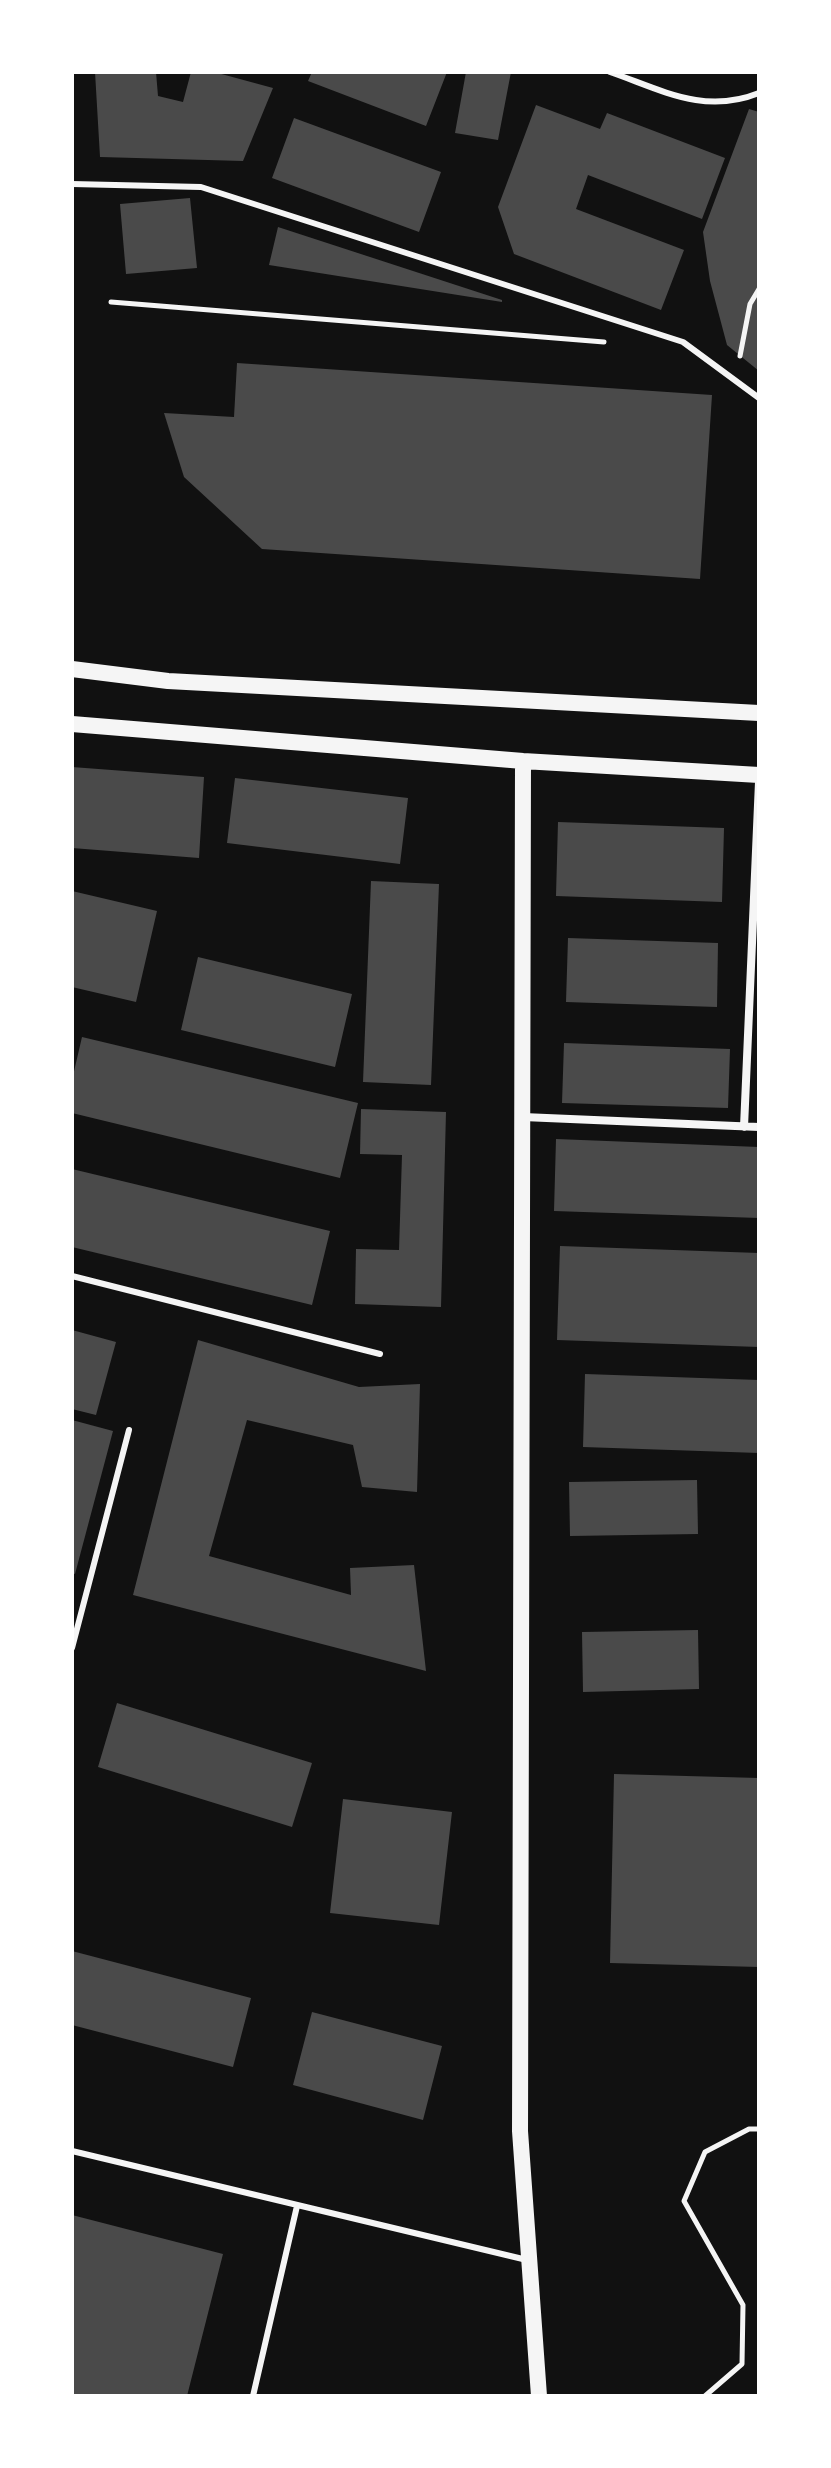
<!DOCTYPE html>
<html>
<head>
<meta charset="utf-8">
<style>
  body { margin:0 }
  #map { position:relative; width:831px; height:2468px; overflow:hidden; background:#111; font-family:"DejaVu Sans",sans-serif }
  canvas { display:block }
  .frame { position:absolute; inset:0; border:74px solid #fff; pointer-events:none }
</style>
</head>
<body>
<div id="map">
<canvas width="831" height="2468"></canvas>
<div class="frame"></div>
</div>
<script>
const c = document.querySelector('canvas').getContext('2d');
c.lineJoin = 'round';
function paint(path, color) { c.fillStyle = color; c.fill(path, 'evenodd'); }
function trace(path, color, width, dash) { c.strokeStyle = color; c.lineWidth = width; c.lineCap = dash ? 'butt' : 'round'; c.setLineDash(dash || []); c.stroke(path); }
paint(new Path2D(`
  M95,72H156L158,96L183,102L191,72H214L273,88L243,161L100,157Z
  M312,72H447L426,126L308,81Z
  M466,72H511L498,140L455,133Z
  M536,105L600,129L607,113L725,158L702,219L588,175L576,209L684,250L661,310L514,254L498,207Z
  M749,109L759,112V371L727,345L710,281L703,232Z
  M294,118L441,172L419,232L272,178Z
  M190,198L197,268L126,274L120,204Z
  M278,227L502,300V302L269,265Z
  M237,363L712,395L700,579L262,549L184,477L164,413L234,417Z
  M72,767L204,777L199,858L72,848Z
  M235,778L408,798L400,864L227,843Z
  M558,822L724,828L722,902L556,896Z
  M371,881L439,884L431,1085L363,1082Z
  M72,891L157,911L136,1002L72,987Z
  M568,938L718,943L717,1007L566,1002Z
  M198,957L352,994L335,1067L181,1030Z
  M82,1037L358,1103L340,1178L72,1113V1080Z
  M564,1043L730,1049L728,1108L562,1103Z
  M361,1109L446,1112L441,1307L355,1304L356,1249L399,1250L402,1155L360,1154Z
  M556,1139L759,1147V1218L554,1211Z
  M72,1169L330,1231L312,1305L72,1247Z
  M560,1246L759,1253V1347L557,1340Z
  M72,1330L116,1342L96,1415L72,1409Z
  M198,1340L359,1387L420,1384L417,1492L362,1487L353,1445L247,1420L209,1556L351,1595L350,1568L414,1565L426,1671L133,1595Z
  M585,1374L759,1380V1453L583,1447Z
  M72,1420L113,1431L75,1574L72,1573Z
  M697,1480L698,1534L570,1536L569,1482Z
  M698,1630L699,1689L583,1692L582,1632Z
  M117,1703L312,1763L292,1827L98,1767Z
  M614,1774L759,1778V1967L610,1963Z
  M343,1799L452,1812L439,1925L330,1913Z
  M72,1951L251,1998L233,2067L72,2025Z
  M312,2012L442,2046L423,2120L293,2085Z
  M72,2215L223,2254L187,2396H72Z`), '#4a4a4a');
trace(new Path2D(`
  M111,302L604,342
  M740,356L750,304L759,289
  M705,2396L742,2364L743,2305L684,2201L705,2152L749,2129H759`), '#f5f5f5', 5);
trace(new Path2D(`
  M610,72C662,90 704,115 759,93
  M72,184L201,187L683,342L759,398
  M72,1276L380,1354
  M72,1648L129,1430
  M72,2151L527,2260
  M253,2396L297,2206`), '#f5f5f5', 6);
trace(new Path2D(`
  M523,1117L759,1127
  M744,1127L759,782`), '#f5f5f5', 8);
trace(new Path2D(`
  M72,669L168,681L759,713
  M72,724L523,761L759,775
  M523,761L520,2131L539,2396`), '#f5f5f5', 16);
</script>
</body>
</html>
